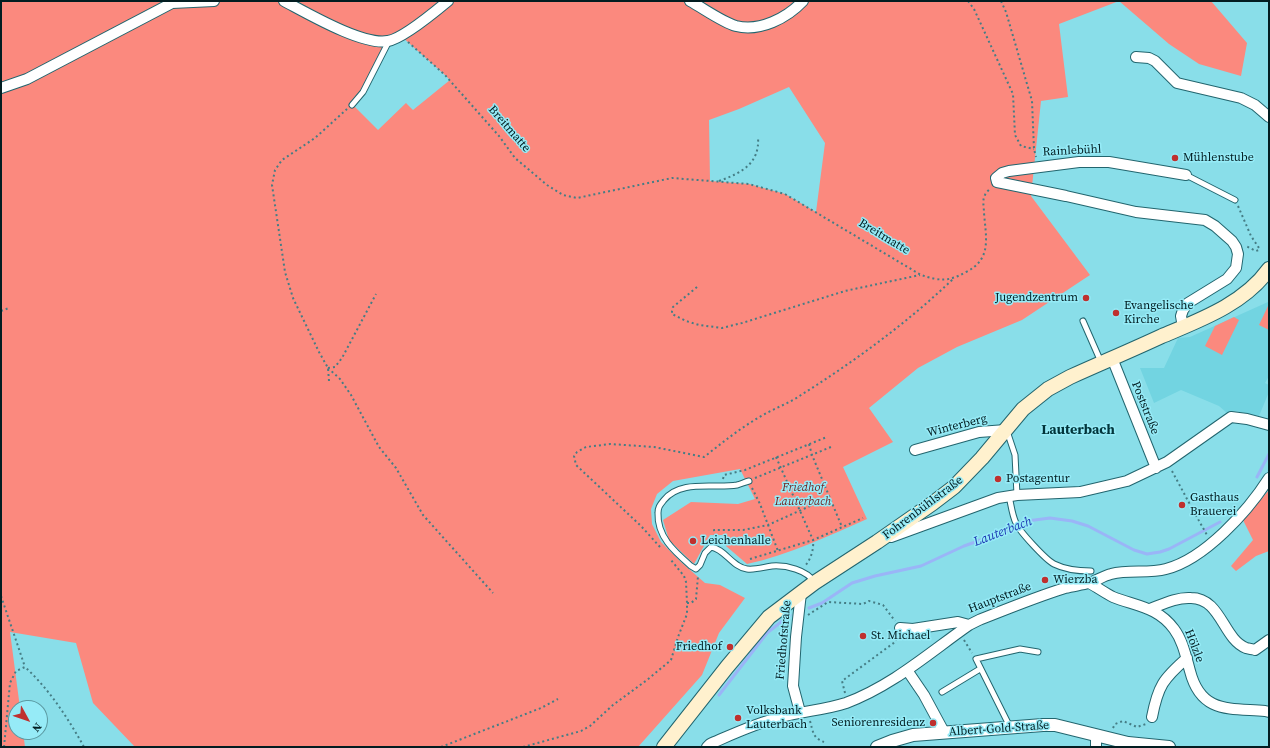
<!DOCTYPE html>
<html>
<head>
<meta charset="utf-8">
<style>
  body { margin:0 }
  #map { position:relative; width:1270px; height:748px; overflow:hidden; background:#89dee9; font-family:"Source Serif 4",serif }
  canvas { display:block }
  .frame { position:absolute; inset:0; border:2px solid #021d21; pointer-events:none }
  .north { position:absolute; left:8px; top:700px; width:40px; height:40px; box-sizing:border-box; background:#96ebf7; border:1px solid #5b99a1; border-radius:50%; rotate:130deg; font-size:11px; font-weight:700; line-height:16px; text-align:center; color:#021d21 }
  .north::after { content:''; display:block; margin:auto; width:14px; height:18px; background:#bf302e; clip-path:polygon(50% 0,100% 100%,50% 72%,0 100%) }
</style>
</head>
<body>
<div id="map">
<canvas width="1270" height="748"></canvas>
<div class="frame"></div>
<div class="north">N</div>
</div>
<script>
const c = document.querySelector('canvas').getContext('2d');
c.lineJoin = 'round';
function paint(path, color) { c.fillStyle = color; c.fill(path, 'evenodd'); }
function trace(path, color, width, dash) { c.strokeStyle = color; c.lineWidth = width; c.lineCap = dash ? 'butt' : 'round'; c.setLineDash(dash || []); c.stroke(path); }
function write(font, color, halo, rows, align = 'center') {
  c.font = font + ' "Source Serif 4",serif'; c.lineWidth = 3; c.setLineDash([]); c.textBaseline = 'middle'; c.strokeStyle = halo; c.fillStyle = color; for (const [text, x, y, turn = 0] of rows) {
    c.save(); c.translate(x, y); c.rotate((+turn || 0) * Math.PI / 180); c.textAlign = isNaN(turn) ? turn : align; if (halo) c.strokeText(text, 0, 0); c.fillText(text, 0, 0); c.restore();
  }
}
paint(new Path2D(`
  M1268,302H1269V376L1265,383L1269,385V392L1259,416L1236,411L1227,413L1219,406L1181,390L1154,403L1140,368H1164L1178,338L1190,337Z`), '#72d4e1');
paint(new Path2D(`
  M1,1H1119L1059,24L1068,97L1041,101L1031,196L1090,275L1022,320L957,347L918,368L869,408L893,442L843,467L867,519C828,536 789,555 747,564L726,546L722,535H710L694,564L669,540L663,520L691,502L738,504L755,499L740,469L673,481L657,494L651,509L652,524L661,542L681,562L705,583L720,585L745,598L719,633L702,675L638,747H135L93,703L76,643L10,632L20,708H16V732H23L25,747H1ZM401,36L445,75L450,80L413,110L406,103L378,130L353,105L376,67L389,41ZM789,87L825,143L816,212L785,194L749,184L710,181L709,120L739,109Z
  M1119,1H1211L1247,43L1241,76L1199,64L1169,44Z
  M1268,306L1269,307V330L1259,325Z
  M1234,317L1239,320L1222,355L1205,346L1215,326Z
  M1269,490V551L1256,556L1236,571L1231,566L1253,540L1243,520Z`), '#fb897e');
trace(new Path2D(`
  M1257,477L1269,454
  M809,608L822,603L852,583L875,576L921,566L964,546L1009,530L1027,521L1050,518L1072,521L1088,526L1134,550L1147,554L1160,552L1169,549L1220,522
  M719,695L767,633L790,615`), '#9ab5f7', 3);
const service = new Path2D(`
  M352,105L363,92L389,41
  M1186,175L1235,200
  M1083,321L1101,362
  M1007,431L1015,455L1017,495
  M749,481C745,482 741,484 737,485C714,489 681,479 664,500C660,505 658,507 658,513C657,537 675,552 691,566L696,569L700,565L705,553L711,547C725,549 732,567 747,569C756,570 764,567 772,566C786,565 807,570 814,582
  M1009,496C1011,504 1012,515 1016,523C1019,531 1046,560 1054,564C1064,569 1080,571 1091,571
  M942,692L980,669
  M1010,727L976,659L1020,649L1038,652`);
const minor = new Path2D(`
  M284,1C307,13 363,46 388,41C402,39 436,11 448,1
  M690,1C703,8 722,22 736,26C760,32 787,18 803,1
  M1136,57L1149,58L1155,61L1177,83L1241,98L1255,105L1269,117
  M1,88L27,79L172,3L214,1
  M1183,327L1181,316L1183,310L1188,303L1227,279L1236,268L1238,254L1236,247L1232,241L1215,226L1205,220L1136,212L1066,196L1002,183L997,182L996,178L1002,173L1009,171L1079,162H1109L1186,175
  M1112,358L1156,468
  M915,450L979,432L1006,430
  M891,537L998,498L1017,495L1080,492L1127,481L1167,462L1231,417L1247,419L1269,425
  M1089,583C1097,587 1105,593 1113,597C1136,606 1158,607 1174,629C1183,641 1186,657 1190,671C1201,714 1230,708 1265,711L1269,712
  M1150,609C1163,604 1177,597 1191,598C1221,598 1223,639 1246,648C1249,649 1253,649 1255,650L1269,640
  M900,628L913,629L958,622L969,625
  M907,670L924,695L944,732
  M800,712L793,686L796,637L801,593
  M1152,717C1158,686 1163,679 1187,658
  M707,747L710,744C733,734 756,723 781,717C802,711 825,710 846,703C892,686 929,653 969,625L979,620C1007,609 1036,597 1065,588C1073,586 1081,585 1089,583C1096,581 1103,576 1111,574C1129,569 1148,574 1166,569C1205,559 1248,511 1269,478
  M1096,747V736`);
const tertiary = new Path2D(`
  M877,747L892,741L913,735L1043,725H1055L1128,743L1169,747`);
const secondary = new Path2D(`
  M664,747L727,667L769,617L814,583L877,542L933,503L954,487L982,458L1023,409L1048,389L1070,377C1101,363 1132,350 1162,336C1200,320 1244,304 1269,269`);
trace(service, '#22656e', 7);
trace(minor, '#22656e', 12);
trace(tertiary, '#22656e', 14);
trace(secondary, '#22656e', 16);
trace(new Path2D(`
  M968,1L974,9L1013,94L1015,135L1021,146L1034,149
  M1001,1L1006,12L1032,101L1034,149L1036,157
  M408,42L445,75L499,136L515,158L547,185L563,195L577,198L672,178L749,184L785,194L921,275C940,281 948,282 966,272C992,259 986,238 984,213C984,207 982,200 985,195C986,192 989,190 991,188
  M719,181C741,173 760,164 758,137
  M1238,206L1251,236L1259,248V250L1256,251L1246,246
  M697,287L673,307L672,311V314L686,321L699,325L722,328L742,323L845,291L920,275
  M1,311L9,308
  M328,368L340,379L351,395L379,447L396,468L423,515L493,593
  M328,368L335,367L342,358L376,294
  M329,381L328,368L319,352L293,298L285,272L272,185L275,170L282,160L315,138L347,109
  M809,444L812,455L842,527
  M776,457L813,540C814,549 811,559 805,566
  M1172,471L1194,512L1207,535
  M755,478L831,447
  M723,479L724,475L745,470L827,437
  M752,488L760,504L778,551
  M716,541L714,530H743L768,525L830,497
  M660,547L641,526L576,465L574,456L577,452L586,447L610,444L654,447L704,457C722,443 739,429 758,418C772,409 788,404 801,395C855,361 907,323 953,279
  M750,559L813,540L863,518
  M1,596L25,667
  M687,603H691L696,599L698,576
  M808,615L828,602L863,604L869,601L883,605L895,621
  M964,640L972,653
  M845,693L842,681L895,642L897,637
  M810,721C813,732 813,738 824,742
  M1113,728L1115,724L1123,721L1137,727L1146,724
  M4,747L10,683L16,671L25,667C49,689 68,718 84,747
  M441,747L541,708L558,699
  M523,747L581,731L590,726L613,705L647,680L671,660L678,637L687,614V603L686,582L684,576L671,560`), '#457d85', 2, [2, 3]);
trace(service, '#fff', 5);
trace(minor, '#fff', 10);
trace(tertiary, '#fff', 12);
trace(secondary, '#fff1ce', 14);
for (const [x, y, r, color] of [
  [1175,158,4,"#bf302e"],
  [1086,298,4,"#bf302e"],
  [1116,313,4,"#bf302e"],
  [998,479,4,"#bf302e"],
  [1182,505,4,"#bf302e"],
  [693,541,4,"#bf302e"],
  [1045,580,4,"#bf302e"],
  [863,636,4,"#bf302e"],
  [730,647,4,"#bf302e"],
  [738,718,4,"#bf302e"],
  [933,723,4,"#bf302e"]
]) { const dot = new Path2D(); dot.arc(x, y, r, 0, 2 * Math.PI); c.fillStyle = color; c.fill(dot); trace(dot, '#96ebf7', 1.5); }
write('12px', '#021d21', '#96ebf7', [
  ["Breitmatte",509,129,49],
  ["Rainlebühl",1072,151,-3],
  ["Breitmatte",884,237,31],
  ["Poststraße",1145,408,68],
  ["Winterberg",957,426,-14],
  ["Fohrenbühlstraße",923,508,-37],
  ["Hauptstraße",1000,598,-21],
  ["Friedhofstraße",784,640,-85],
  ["Hölzle",1194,646,69],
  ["Albert-Gold-Straße",999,729,-4]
]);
write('12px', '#021d21', '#96ebf7', [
  ["Mühlenstube",1183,158],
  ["Jugendzentrum",1078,298,"right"],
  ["Evangelische",1124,306],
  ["Kirche",1124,320],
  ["Postagentur",1006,479],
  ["Gasthaus",1190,498],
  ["Brauerei",1190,512],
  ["Leichenhalle",701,541],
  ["Wierzba",1053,580],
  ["St. Michael",871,636],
  ["Friedhof",722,647,"right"],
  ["Volksbank",746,711],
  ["Lauterbach",746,725],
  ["Seniorenresidenz",925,723,"right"]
], 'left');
write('italic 12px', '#721f1c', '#96ebf7', [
  ["Friedhof",803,488],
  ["Lauterbach",803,502]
]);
write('italic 13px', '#1c38b3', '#96ebf7', [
  ["Lauterbach",1003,532,-21]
]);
write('bold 14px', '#01343a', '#96ebf7', [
  ["Lauterbach",1078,430]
]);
</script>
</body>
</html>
